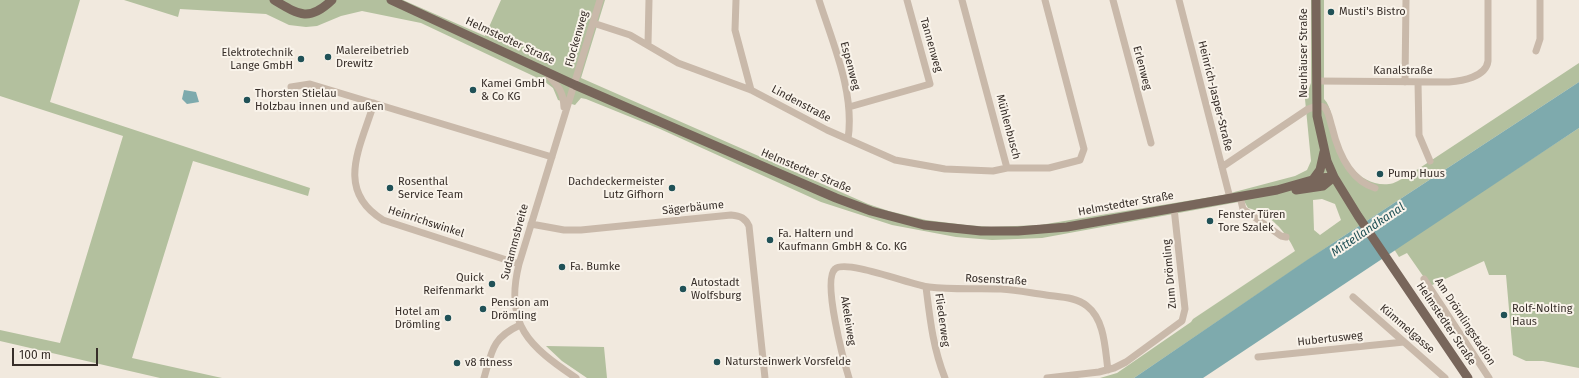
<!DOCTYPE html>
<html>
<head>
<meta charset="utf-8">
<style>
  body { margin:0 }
  #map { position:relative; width:1579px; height:378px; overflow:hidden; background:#f1e9de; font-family:"Fira Sans",sans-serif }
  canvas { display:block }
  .scale { position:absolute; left:12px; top:348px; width:86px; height:18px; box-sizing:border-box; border:2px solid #372e29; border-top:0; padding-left:5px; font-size:12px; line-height:14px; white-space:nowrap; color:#372e29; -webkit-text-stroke:3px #f9f3ea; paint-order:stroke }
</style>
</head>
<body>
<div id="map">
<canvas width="1579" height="378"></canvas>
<div class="scale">100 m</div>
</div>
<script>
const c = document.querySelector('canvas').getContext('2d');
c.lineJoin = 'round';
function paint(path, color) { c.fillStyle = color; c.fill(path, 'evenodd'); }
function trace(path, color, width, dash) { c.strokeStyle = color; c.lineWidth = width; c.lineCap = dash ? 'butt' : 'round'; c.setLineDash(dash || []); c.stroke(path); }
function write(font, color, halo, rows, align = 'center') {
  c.font = font + ' "Fira Sans",sans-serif'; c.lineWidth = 4; c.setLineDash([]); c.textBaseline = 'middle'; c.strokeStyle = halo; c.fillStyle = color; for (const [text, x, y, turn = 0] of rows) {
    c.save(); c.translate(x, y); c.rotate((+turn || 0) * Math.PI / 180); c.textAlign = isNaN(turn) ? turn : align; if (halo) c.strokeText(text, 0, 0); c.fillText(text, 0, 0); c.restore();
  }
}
paint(new Path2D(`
  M0,0H80L50,102L310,188L308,196L193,161L132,358L222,378H160L0,341V330L60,343L123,136L0,96Z
  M124,0H403L485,36L501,0H605L581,78L868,204L889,211L926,220L966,225L991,227L1040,225L1223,195L1295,176L1307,170L1311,161L1305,99L1311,83V0H1324V99C1332,107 1332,122 1335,133C1342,158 1359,187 1389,184C1394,184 1401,179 1406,177L1579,63V82L1333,243L1134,378H1100L1117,373L1191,322L1193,319L1295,251C1286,231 1269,213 1248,208L1244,201L1042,238L992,240L956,237L892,225L821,202L660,129L586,99L581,98L575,105L558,100L553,88L544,81L421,23L362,11L341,16L317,26L306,27L289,25L266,14L180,9L178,17ZM1322,199L1335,204L1341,220L1320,235L1314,230L1313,200Z
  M1579,128V368L1543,361H1526L1513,355L1506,275H1489L1484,261L1430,286L1407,253L1399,257L1394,249Z
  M546,346L604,347L607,378H587L562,361Z`), '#b3c09e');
paint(new Path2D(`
  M1579,82V128L1203,378H1134L1307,260Z
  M184,90L196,92L199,102L187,104L182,99Z`), '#7eaaad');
trace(new Path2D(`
  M736,0L735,30L751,90
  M819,0C833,44 855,93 848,139
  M962,0L1007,168
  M1113,0L1151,143
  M1179,0L1230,198
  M593,23L630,35L678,63L751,90L827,130L895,160L945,169L993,171L1007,168H1049L1080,160L1084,149L1045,0
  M648,44L649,0
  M1536,51L1540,39V0
  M546,72C556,86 563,88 564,107
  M1316,81L1449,82C1462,81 1486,77 1488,61V0
  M1405,82L1406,0
  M1418,82L1419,135L1430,161
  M291,87L310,84L552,157
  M374,103C361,146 334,190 383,220L519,264
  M849,107L930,84L907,0
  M1222,167L1308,109C1313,107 1319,105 1324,107C1329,111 1330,122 1332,127C1338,152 1349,180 1375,188
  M1240,197L1243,209L1281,236L1286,237
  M531,224L564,230H581L731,215C741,216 745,218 749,226L765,378
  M1424,279L1489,378
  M926,287C930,319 933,348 945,378
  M1353,297L1445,378
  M1258,357L1404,342
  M484,378C492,351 492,338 520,325
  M576,378C529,346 504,325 519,264L600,0
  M849,378C844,362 822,280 835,269C846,259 912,285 929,287C953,290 977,288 1001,289C1017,290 1031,293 1046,295C1060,297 1076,297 1087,306C1105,320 1105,349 1108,370
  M1047,378L1099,372L1114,368L1126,362L1182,321L1185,309L1174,208`), '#c9b9aa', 7);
trace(new Path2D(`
  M274,0C299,15 309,22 332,0
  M391,0L575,85L836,198L871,211L924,225L981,231H1018L1067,227L1277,190L1319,178L1334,177
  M1316,0L1317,116L1327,161L1334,177L1358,216L1468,378
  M1312,181L1320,170L1324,152
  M1296,190L1323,186L1334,177`), '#78665b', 9);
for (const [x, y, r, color] of [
  [1331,12,4,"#205157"],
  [328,57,4,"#205157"],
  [301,59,4,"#205157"],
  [473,90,4,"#205157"],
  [247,100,4,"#205157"],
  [1380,174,4,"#205157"],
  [390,188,4,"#205157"],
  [672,188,4,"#205157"],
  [1210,221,4,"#205157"],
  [770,240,4,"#205157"],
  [562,267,4,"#205157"],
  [492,284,4,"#205157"],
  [683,289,4,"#205157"],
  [483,309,4,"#205157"],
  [1504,315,4,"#205157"],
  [448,318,4,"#205157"],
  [717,362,4,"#205157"],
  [457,363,4,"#205157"]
]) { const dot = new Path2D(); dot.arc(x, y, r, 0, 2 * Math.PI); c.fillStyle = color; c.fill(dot); trace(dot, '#f9f3ea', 1.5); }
write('11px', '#372e29', '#f9f3ea', [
  ["Musti's Bistro",1339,12],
  ["Malereibetrieb",336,51],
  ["Drewitz",336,64],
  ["Elektrotechnik",293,53,"right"],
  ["Lange GmbH",293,66,"right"],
  ["Kamei GmbH",481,84],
  ["& Co KG",481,97],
  ["Thorsten Stielau",255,94],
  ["Holzbau innen und außen",255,107],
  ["Pump Huus",1388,174],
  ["Rosenthal",398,182],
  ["Service Team",398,195],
  ["Dachdeckermeister",664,182,"right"],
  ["Lutz Gifhorn",664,195,"right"],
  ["Fenster Türen",1218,215],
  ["Tore Szalek",1218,228],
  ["Fa. Haltern und",778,234],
  ["Kaufmann GmbH & Co. KG",778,247],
  ["Fa. Bumke",570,267],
  ["Quick",484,278,"right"],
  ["Reifenmarkt",484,291,"right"],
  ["Autostadt",691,283],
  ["Wolfsburg",691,296],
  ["Pension am",491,303],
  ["Drömling",491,316],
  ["Rolf-Nolting",1512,309],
  ["Haus",1512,322],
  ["Hotel am",440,312,"right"],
  ["Drömling",440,325,"right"],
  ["Natursteinwerk Vorsfelde",725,362],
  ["v8 fitness",465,363]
], 'left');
write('11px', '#372e29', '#f9f3ea', [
  ["Flockenweg",577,39,-74],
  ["Helmstedter Straße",510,41,25],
  ["Tannenweg",931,45,74],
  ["Neuhäuser Straße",1304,53,-90],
  ["Espenweg",850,66,75],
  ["Erlenweg",1142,68,75],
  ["Kanalstraße",1403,71],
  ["Heinrich-Jasper-Straße",1215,96,76],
  ["Lindenstraße",801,104,28],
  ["Mühlenbusch",1008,127,75],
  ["Helmstedter Straße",806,171,23],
  ["Helmstedter Straße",1126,204,-10],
  ["Sägerbäume",693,208,-6],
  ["Heinrichswinkel",426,222,18],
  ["Sudammsbreite",515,242,-75],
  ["Zum Drömling",1170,274,-95],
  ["Rosenstraße",996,280,3],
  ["Fliederweg",942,320,82],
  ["Akeleiweg",848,321,81],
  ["Am Drömlingstadion",1465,322,57],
  ["Helmstedter Straße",1446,324,56],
  ["Kümmelgasse",1407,329,41],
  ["Hubertusweg",1330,339,-6]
]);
write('italic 12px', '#205157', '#f9f3ea', [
  ["Mittellandkanal",1368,230,-34]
]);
</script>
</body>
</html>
